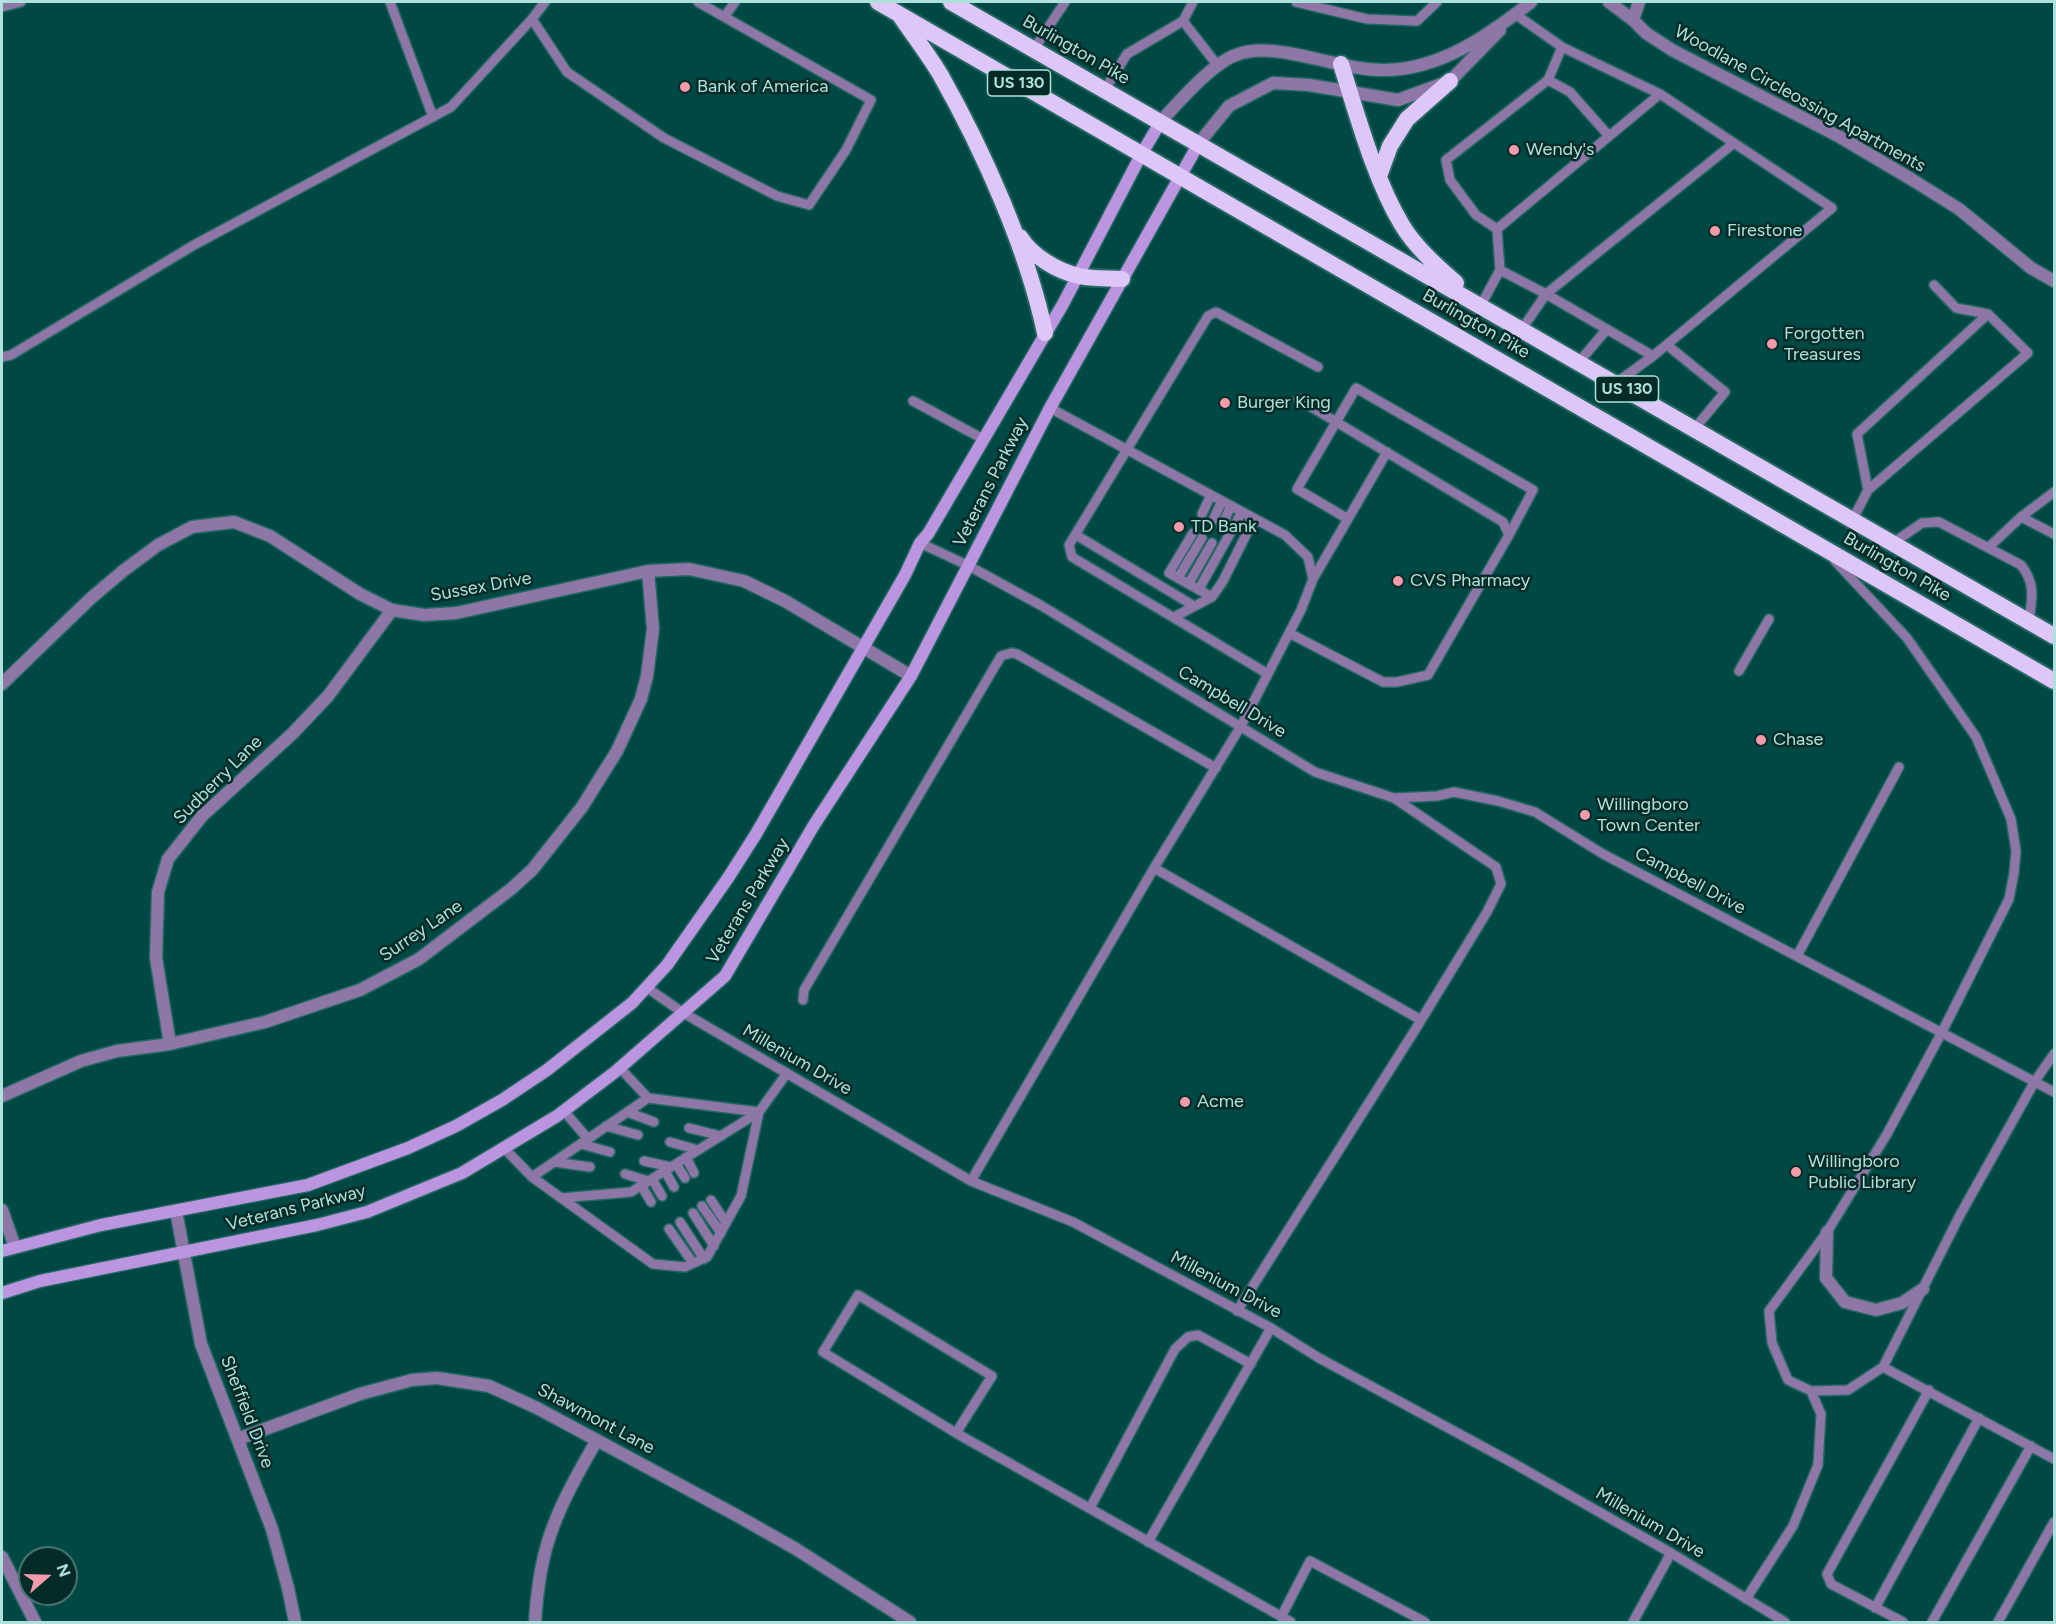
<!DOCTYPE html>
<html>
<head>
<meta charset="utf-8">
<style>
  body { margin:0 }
  #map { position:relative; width:2056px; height:1624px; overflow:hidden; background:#004844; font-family:Figtree,sans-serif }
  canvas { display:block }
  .frame { position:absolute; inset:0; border:3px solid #aee1db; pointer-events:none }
  .north { position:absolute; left:18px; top:1546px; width:60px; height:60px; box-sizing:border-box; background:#042b28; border:2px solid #487470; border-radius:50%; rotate:70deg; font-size:16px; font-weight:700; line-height:24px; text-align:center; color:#aee1db }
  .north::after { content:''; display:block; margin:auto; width:21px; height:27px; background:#f39aab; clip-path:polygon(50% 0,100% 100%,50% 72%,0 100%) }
</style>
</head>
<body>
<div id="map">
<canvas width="2056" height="1624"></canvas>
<div class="frame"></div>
<div class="north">N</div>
</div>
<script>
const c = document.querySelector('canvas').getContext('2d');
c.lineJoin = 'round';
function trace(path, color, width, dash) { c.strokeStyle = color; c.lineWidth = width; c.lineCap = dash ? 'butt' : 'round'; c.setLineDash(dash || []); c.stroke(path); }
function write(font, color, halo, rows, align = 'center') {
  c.font = font + ' Figtree,sans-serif'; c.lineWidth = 5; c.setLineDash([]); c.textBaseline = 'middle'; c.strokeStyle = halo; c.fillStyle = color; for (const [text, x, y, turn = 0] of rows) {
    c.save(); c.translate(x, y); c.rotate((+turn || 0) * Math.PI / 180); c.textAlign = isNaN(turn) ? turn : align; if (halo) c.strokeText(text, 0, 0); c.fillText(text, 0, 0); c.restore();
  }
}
const service = new Path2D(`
  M390,2L433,117
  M545,2L532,19L567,72L664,138L777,196L809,205L846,150L871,100L698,2
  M1296,2L1367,19L1417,21L1437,2
  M2,7L21,2
  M1515,14L1562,47L1660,94L1832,208L1653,356L1616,383
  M725,16L735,2
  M1183,21L1218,66
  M1034,49L1065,2
  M1548,80L1570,92L1609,136
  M1105,89L1127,54L1183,21L1193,2
  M1497,229L1476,215L1450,180L1446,160L1548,80L1562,47
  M1497,229L1660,94
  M1500,270L1546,294L1734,143
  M1481,305L1500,270L1497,229
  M1522,329L1546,294L1653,356
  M1667,345L1725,392L1695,428
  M2,357L11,355L194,245L451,107L532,19
  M1579,362L1607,329
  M913,401L983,439
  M1868,490L1857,434L1988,314
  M1202,514L1211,495
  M2021,517L2054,534
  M1348,519L1297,489L1356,388L1533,490L1509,535
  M1853,519L1868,490L2028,353L1988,314L1956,308L1934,285
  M1213,520L1222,501
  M1222,525L1231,506
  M1193,533L1169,573L1212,597
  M1076,535L1194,606
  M920,543L969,566L1042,606L1315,772L1394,798L1437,796L1454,792L1498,801L1535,812L1603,854L2054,1092
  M1893,543L1922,523L1939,522L2021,565C2036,584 2032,598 2029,621
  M1989,547L2021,517L2054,492
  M1835,561L1907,638L1976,737L2011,819L2016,851L2014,873L2009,899L1942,1032L1887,1134L1827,1232L1769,1311L1772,1343L1788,1380L1811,1391L1848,1390L1883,1367L1960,1215L2035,1081L2054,1054
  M1178,578L1202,538
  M1313,579L1387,452
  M1189,583L1212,543
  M1199,589L1242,512
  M1174,617L1212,597L1223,581L1250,527V516
  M1289,633L1383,682H1397L1428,675L1509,535L1503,522L1298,399
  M1739,671L1769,619
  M1268,674L1072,557L1069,545L1208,316L1216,312L1318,367
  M1154,868L1421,1020
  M1797,956L1899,767
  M646,987L682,1012L971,1181L1073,1222L1271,1328L1319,1358L1513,1463L1671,1553L1785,1622
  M803,1000L804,990L1001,656L1011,653L1017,654L1216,768
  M620,1068L648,1098L759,1112L787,1073
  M564,1111L588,1139
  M627,1112L654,1122
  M606,1126L638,1135
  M689,1128L721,1136
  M670,1142L698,1150
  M581,1144L610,1152
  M504,1148L532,1177L648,1098
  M686,1157L694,1173
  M644,1161L671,1167
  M554,1162L590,1167
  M676,1164L685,1178
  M665,1171L674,1187
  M625,1174L648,1181
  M532,1177L653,1264L685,1267L707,1257L741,1196L759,1112
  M652,1179L662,1196
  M971,1181L1154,868L1241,726L1301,610L1313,579L1308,557L1285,535L1050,408
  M641,1185L651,1202
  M561,1198L631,1192L759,1112
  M711,1200L726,1223
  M702,1206L721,1233
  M693,1213L714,1246
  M680,1222L704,1259
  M669,1229L693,1263
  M1237,1311L1415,1030L1487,912L1501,884L1496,867L1394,798
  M1883,1367L2054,1459
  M956,1433L992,1376L858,1295L823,1352L956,1433L1291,1622
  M1090,1508L1175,1349L1188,1337L1198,1335L1251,1364
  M1148,1542L1271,1328
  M1746,1599L1793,1526L1818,1465L1821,1414L1811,1391
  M1875,1608L1979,1418
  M1281,1617L1310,1561L1425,1622
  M1633,1622L1671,1553
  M1903,1622L1831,1584L1827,1574L1929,1390
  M1932,1622L2031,1446
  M1998,1622L2054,1522`);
const pedestrian = new Path2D(`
  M1827,1232L1826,1278L1845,1302L1876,1310L1902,1303L1923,1289`);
const minor = new Path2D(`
  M1609,2L1633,20
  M1639,2L1633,20L1646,33L1672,50L1840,137L1911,179L1959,209L2031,268L2054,281
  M2,684L90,599L123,571L158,545L192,527L234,522L270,536L360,594L392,610L424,615L456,613L648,571L689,569L744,581L785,601L911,676
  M170,1044L156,958L158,892L168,859L202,816L292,734L328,696L392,610
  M2,1096L81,1061L117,1051L170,1044L265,1022L360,990L419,959L511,889L532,870L582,807L617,751L641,699L647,676L653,629L648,571
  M2,1210L15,1247
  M176,1211L201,1344L272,1529L288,1588L295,1622
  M238,1439L360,1394L412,1380L437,1378L489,1386L537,1408L734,1514L796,1549L910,1622
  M535,1622C537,1590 541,1558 553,1527C564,1497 581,1468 597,1440`);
const tertiary = new Path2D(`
  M1161,121C1179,102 1211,64 1236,55C1259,45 1294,54 1317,59C1339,64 1361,70 1384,70C1440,70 1489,35 1531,2
  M1199,143L1229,106L1273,83L1309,85L1398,100L1450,81L1500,30
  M2,1557L35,1622`);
const secondary = new Path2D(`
  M2,1251L101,1225L308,1185L408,1148L456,1126L502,1100L547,1070L632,1003L667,965L728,878L756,834L905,575L920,543L928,534L1063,304L1141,155L1161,121
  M2,1293L40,1281L317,1225L367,1212L462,1173L557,1116L615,1072L725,976L814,825L911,676L1050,408L1199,143`);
const trunk = new Path2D(`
  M878,2L2054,681
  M951,2L2054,636
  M901,17C914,36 928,54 940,74C983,150 1027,248 1045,333
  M1341,64C1357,115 1375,180 1402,225C1415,247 1437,266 1456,283
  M1379,176L1390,146L1407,119L1450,81
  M1020,237C1032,256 1057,271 1079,276C1092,279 1108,278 1122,279`);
trace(service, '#236762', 12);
trace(pedestrian, '#236762', 15);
trace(minor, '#236762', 15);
trace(tertiary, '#236762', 15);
trace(secondary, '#236762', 15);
trace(trunk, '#236762', 20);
trace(service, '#8e76a6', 9);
trace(pedestrian, '#8e76a6', 12);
trace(minor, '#8e76a6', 12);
trace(tertiary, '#8e76a6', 12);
trace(secondary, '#bb95e0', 12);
trace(trunk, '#dfc6f8', 16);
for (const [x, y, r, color] of [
  [685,87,6,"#f39aab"],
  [1514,150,6,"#f39aab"],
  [1715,231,6,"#f39aab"],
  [1772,344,6,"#f39aab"],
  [1225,403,6,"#f39aab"],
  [1179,527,6,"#f39aab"],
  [1398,581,6,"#f39aab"],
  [1761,740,6,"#f39aab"],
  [1585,815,6,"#f39aab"],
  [1185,1102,6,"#f39aab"],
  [1796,1172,6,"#f39aab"]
]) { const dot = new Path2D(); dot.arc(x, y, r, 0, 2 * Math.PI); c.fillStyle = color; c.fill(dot); trace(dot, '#042b28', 2); }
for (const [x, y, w] of [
  [1019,83,63],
  [1627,389,63]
]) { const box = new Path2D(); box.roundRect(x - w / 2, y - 13, w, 26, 4.5); c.fillStyle = '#042b28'; c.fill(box); trace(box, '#aee1db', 1.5); }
write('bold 16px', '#aee1db', null, [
  ["US 130",1019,83],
  ["US 130",1627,389]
]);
write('18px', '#aee1db', '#042b28', [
  ["Burlington Pike",1076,50,30],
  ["Woodlane Circleossing Apartments",1800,99,29],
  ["Burlington Pike",1476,324,30],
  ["Veterans Parkway",991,482,-63],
  ["Burlington Pike",1897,567,30],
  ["Sussex Drive",481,587,-10],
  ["Campbell Drive",1232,702,31],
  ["Sudberry Lane",218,780,-45],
  ["Campbell Drive",1690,881,28],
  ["Veterans Parkway",748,901,-59],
  ["Surrey Lane",421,931,-34],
  ["Millenium Drive",797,1060,30],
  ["Veterans Parkway",296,1208,-14],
  ["Millenium Drive",1226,1285,28],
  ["Sheffield Drive",247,1412,69],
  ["Shawmont Lane",596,1419,28],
  ["Millenium Drive",1650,1523,30]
]);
write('18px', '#aee1db', '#042b28', [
  ["Bank of America",697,87],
  ["Wendy's",1526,150],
  ["Firestone",1727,231],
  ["Forgotten",1784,334],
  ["Treasures",1784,355],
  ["Burger King",1237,403],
  ["TD Bank",1191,527],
  ["CVS Pharmacy",1410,581],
  ["Chase",1773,740],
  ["Willingboro",1597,805],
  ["Town Center",1597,826],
  ["Acme",1197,1102],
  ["Willingboro",1808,1162],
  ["Public Library",1808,1183]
], 'left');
</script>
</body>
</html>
